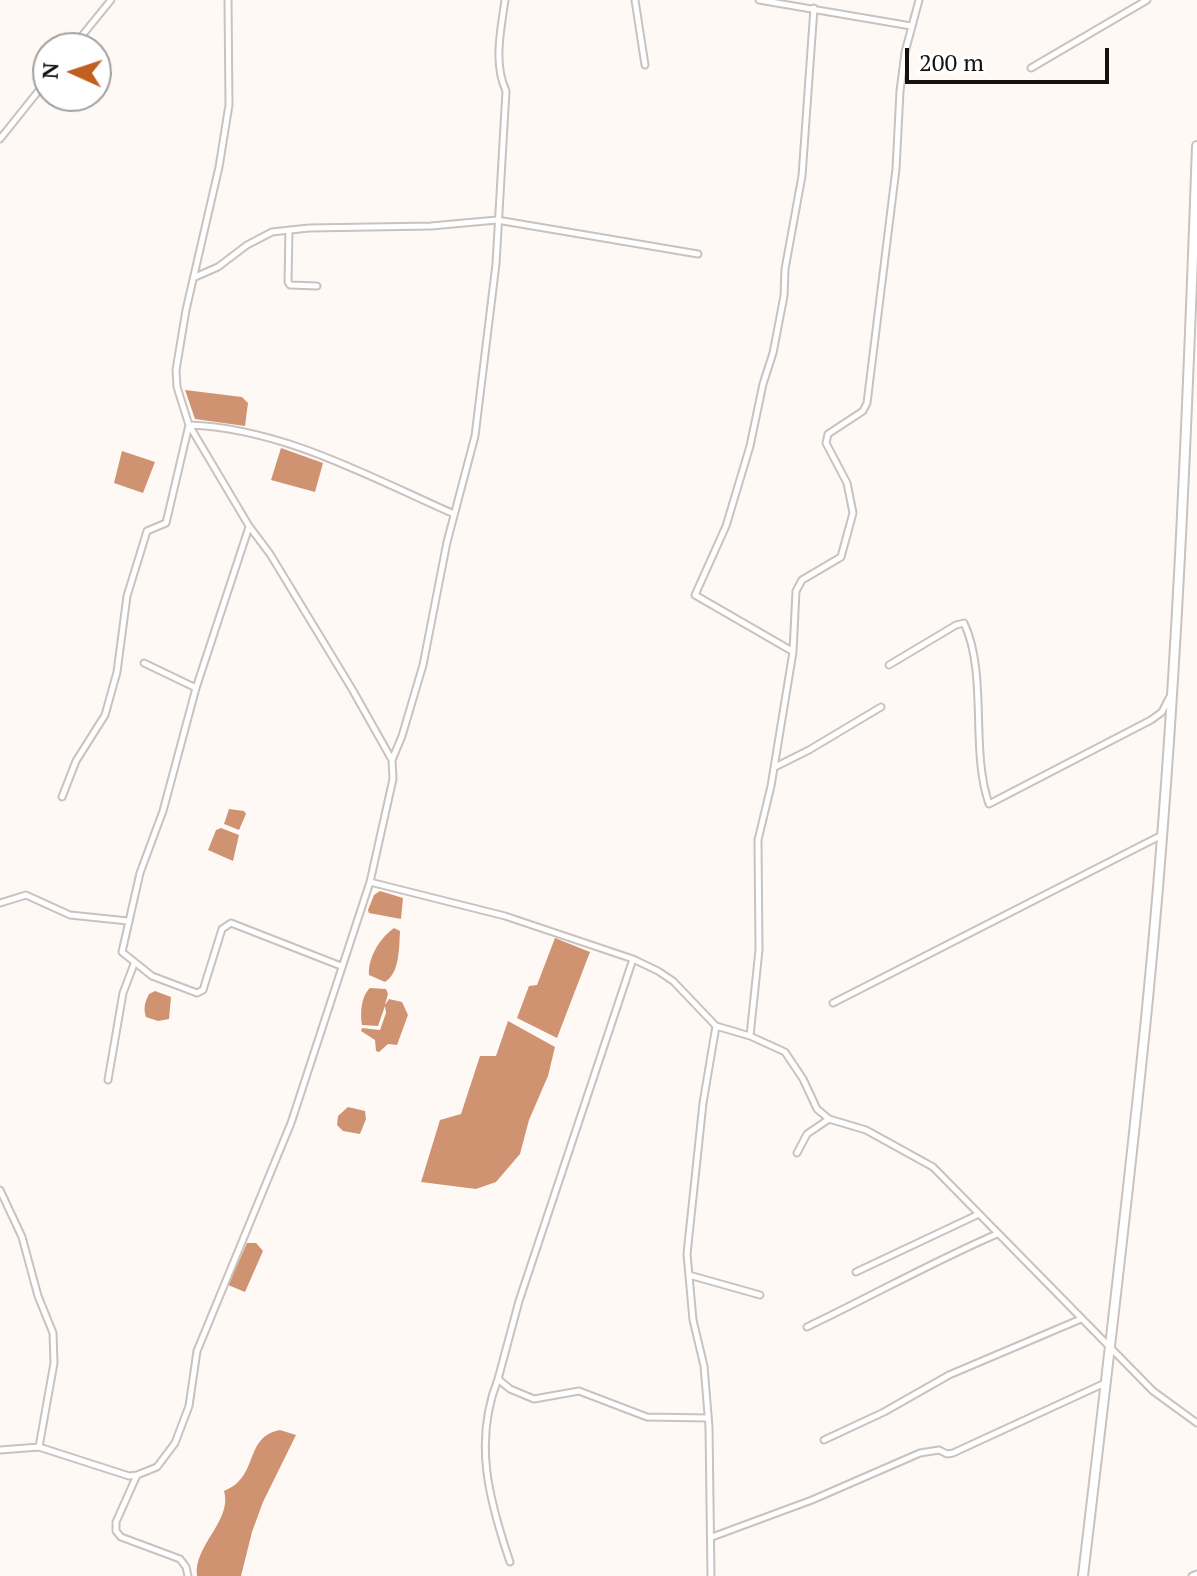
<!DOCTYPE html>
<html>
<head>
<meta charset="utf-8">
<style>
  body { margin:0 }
  #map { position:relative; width:1197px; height:1576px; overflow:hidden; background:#fff9f6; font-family:"PT Serif",serif }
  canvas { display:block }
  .north { position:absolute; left:32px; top:32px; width:80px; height:80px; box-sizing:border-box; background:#fff; border:2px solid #a1a0a0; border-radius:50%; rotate:273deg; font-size:22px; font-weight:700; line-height:32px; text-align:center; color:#141211 }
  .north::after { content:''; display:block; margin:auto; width:28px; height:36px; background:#c05f20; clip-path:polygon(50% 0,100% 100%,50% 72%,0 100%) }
  .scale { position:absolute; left:905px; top:48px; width:204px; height:36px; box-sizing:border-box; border:4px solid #141211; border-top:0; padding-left:10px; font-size:24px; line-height:28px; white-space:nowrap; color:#141211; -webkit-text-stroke:6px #fff; paint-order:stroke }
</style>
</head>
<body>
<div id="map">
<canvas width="1197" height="1576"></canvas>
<div class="north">N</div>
<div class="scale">200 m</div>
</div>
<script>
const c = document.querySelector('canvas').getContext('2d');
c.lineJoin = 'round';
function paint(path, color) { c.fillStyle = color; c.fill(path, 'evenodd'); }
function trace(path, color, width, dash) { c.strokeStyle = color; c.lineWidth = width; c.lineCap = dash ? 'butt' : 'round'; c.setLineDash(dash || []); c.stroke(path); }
paint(new Path2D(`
  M185,390L242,397L248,403L245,426L195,419Z
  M281,448L323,463L315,492L271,480Z
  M122,451L155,462L143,493L114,483Z
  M229,809L244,811L246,814L239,830L224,824Z
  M221,828L239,835L233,861L208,850L216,830Z
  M380,891L403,898L401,919L369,913L368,910L374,895Z
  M394,928L400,931C399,947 400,973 385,982L369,975C368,957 380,938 394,928Z
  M555,938L590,952L557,1038L517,1018L529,986L537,985Z
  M370,988L386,989L388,994L385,1005L389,999L402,1002L408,1015L397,1045L388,1044L379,1052L376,1051L375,1040L361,1031L362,1028L380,1030L386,1013L385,1006L378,1026L362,1025C360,1014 361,996 370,988Z
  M155,991L171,997L169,1019L158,1021L146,1017C143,1008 145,1002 149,994Z
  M508,1021L555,1047L548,1076L529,1120L520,1154L496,1182L476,1189L421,1182L440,1120L461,1114L480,1056H496Z
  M348,1107L365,1111L366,1119L360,1134L343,1131L337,1125L338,1116Z
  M247,1243H256L263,1251L245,1292L228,1285Z
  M280,1430L296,1435L263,1502L252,1532L241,1576H197C193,1546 233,1520 224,1491C260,1477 243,1437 280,1430Z`), '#d09372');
const minor = new Path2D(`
  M228,0L229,105L219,167L186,310L176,370L177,387L189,425L249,526L270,554L352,689L392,760L393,779L370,882L505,916L633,959L658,971L673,981L716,1026L750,1036L785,1052L803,1079L817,1109L829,1119L866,1130L933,1167L1153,1391L1197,1423
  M635,0L645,65
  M759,0L911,26
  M72,48L111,0
  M1031,68L1147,0
  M0,139L48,79
  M289,230L288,282L290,285L317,286
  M195,277L218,267L247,245L272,232L309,228L431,226L497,220L698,254
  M249,527L196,688L163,811L140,873L122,952L152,976L197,993L203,990L222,929L231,923L341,966
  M792,651L695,595L726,526L750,446L763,384L773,353L784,296L785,269L802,176L814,8
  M144,663L196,688
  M889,665L956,625L964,623C988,674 970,750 989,804L1151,720L1162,712L1169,698
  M392,760L402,736L423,665L447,542L475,436L496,264L506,91C493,63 501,29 505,0
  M775,767L809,750L881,707
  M62,797L76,761L105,715L117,672L127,596L147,531L166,523L189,425C282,428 370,477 454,514
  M0,903L26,895L70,915L128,921
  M633,959L519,1301L498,1379L510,1389L534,1399L579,1391L647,1417L707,1418
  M833,1003L1162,835
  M750,1036L759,950L758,840L771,786L793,652L796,591L802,580L841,557L853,513L847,483L826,443L828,434L863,411L867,403L896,169L900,91L905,52L919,0
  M108,1080L123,993L134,964
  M797,1153L807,1134L829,1119
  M0,1190L22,1237L38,1296L53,1333L54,1363L39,1447
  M856,1272L979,1214
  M689,1275L760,1295
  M807,1327C870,1297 932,1262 997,1234
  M498,1379C473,1442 489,1500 510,1562
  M824,1440L884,1412L949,1375L1081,1319
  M0,1450L39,1447L129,1476L137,1475L157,1467L175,1443L189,1406L197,1351L291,1123L370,882
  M137,1475L116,1522V1531L121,1537L180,1559L186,1567L188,1576
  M712,1537L812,1500L920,1453L939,1450L947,1454L953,1453L1105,1383
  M711,1576L709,1427L704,1366L693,1320L687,1254L703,1103L716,1026
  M1192,1576L1197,1574`);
const primary = new Path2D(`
  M1083,1576C1106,1380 1130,1184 1149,988C1176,708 1187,427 1197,146`);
trace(minor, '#c9c2bf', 9);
trace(primary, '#c9c2bf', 12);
trace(minor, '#fff', 5);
trace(primary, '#fff', 8);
</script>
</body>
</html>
